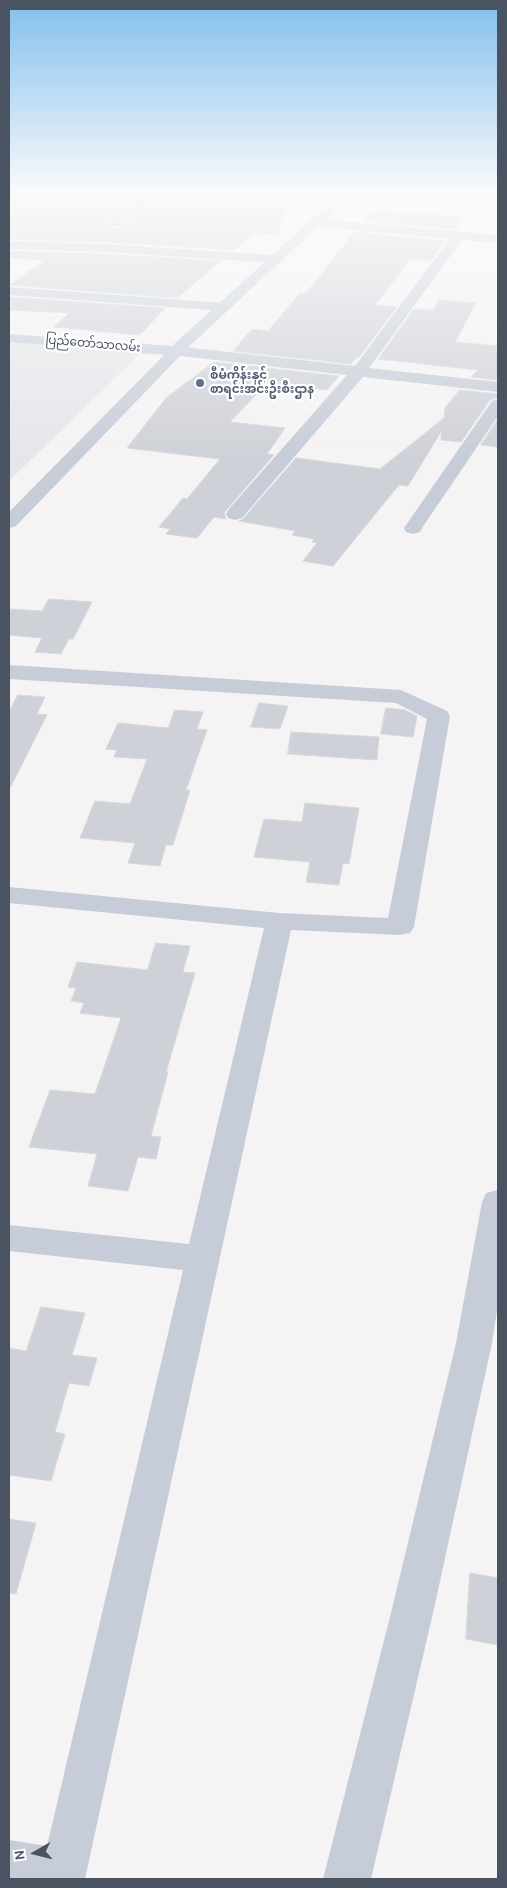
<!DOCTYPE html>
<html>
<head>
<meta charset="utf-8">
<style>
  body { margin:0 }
  #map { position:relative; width:507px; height:1888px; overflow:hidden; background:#f5f3f3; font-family:Karla,sans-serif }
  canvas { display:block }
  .frame { position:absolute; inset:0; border:10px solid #495362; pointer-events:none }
  .north { position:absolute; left:10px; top:1828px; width:50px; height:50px; -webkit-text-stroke:4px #fff; paint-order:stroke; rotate:262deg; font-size:14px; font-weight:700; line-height:20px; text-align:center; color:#495362 }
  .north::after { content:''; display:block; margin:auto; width:18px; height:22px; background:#495362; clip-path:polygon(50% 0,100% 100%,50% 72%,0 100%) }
</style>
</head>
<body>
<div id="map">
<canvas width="507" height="1888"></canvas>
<div class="frame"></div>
<div class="north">N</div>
</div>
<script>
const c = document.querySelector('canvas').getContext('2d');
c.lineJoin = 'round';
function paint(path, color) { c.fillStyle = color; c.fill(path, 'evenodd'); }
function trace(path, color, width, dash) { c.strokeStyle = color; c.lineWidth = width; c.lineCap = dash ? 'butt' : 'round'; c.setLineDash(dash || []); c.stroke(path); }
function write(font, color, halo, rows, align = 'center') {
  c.font = font + ' Karla,"Noto Sans Myanmar",sans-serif'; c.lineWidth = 4.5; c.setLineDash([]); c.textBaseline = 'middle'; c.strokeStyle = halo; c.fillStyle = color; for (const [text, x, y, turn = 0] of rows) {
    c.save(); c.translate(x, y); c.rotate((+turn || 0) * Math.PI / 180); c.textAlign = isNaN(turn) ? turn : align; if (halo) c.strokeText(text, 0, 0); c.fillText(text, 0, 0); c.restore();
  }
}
paint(new Path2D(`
  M9,342L142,352L9,481Z`), '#e5e6ea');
const building = new Path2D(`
  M165,194H293L277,234L256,233L234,250L105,242L9,239V195L40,197L45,200L129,205L108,222L112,228H120Z
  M374,210L465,217L456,229L364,221Z
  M355,232L446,241L430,261L410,259L375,305L397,307L359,357H357L351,364L233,351L252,329L268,331L300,293H306Z
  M9,251L105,254L221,261L177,298L9,285L46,260L9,258Z
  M9,297L165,308L140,335L54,327L69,313L9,310Z
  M439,300L476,303L455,342L498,346V380L471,377L478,370L378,359L414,309L433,310Z
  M214,362L339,376L327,390L268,382L230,422L285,428L267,454L274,455L227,509L224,513L226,519L214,517L197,538L166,534L170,529L159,527L183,498L187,499L220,459L127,448L166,398Z
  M460,390L498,394V397L490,400L461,442L441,440L442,430L408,486L399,485L333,566L303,561L317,543L312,542L314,539L292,535L295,531L239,521L243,519L296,458L380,469L444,418L445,408Z
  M498,419V447L481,445Z
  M49,599L92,602L73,639H69L61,654L35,652L42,638L9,635V609L42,611Z
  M18,695L45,697L37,714L47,715L9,790V712Z
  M259,703L288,706L280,729L251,727Z
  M386,708L405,710L417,716L413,737L381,734Z
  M175,710L203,712L197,729L207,730L186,790H190L173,845H166L160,866L128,863L135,843L80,838L95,801L130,804L147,759L114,757L117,750L106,749L118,723L168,728Z
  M291,732L379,737L377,760L288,754Z
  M305,803L359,808L349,864L343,863L339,885L306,882L310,862L254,857L264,819L302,822Z
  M156,943L190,946L183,972L195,973L166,1072H168L151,1136L161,1137L156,1159L138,1157L128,1191L88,1186L97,1154L29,1147L50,1090L95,1094L121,1018L80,1013L84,1003L71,1001L76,988L68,987L77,962L147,970Z
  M41,1307L85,1313L72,1355L97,1358L89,1386L69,1383L55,1432L65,1434L51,1481L9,1475V1348L26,1351Z
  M9,1519L36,1523L16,1594L9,1593Z
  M470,1573L498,1578V1645L466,1639Z`);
paint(building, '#cfd1d8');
trace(building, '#d6d8de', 1);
paint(new Path2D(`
  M39,194L143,196L146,194H162L120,226H112L110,223L112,220L134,203L45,198Z
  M315,219L498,235V243L462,240L369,368L498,382V392L363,377L242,518L235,520L228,518L226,514L228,510L347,375L180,356L16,526L9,528V512L171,348L176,346L355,366L450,239L311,226L309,223L311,220Z
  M9,241L105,244L275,255L282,259L275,263L105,252L9,249Z
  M9,287L224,303L231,307L224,311L9,295Z
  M498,399V416L422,528L420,532L413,534L406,532L404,528L492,401Z
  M9,665L401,690L447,711L450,716L414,927L410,933L400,935L291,930L85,1879H9V1840L47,1846L183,1270L9,1251V1225L189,1244L264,928L9,903V887L279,913L388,918L427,719L396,703L9,679Z
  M498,1190V1304L492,1343L433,1613L371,1879H323L391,1613L456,1343L482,1202L486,1193Z`), '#c6cdd8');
paint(new Path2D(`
  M340,194H353L181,354L176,356L9,342V334L172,346Z`), '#c5cddc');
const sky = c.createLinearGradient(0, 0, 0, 459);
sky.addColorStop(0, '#82bfed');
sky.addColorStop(0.42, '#fafafa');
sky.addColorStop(1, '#fafafa00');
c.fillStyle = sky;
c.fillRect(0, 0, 507, 459);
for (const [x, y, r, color] of [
  [200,383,5,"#5c6f8a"]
]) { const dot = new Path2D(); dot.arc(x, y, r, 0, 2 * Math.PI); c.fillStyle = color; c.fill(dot); trace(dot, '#fff', 2); }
write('12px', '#495362', '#fff', [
  ["ပြည်တော်သာလမ်း",93,344,5]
]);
write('bold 12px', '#4e5e75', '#fff', [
  ["စီမံကိန်းနှင့်",210,376],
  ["စာရင်းအင်းဦးစီးဌာန",210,390]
], 'left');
</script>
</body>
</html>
